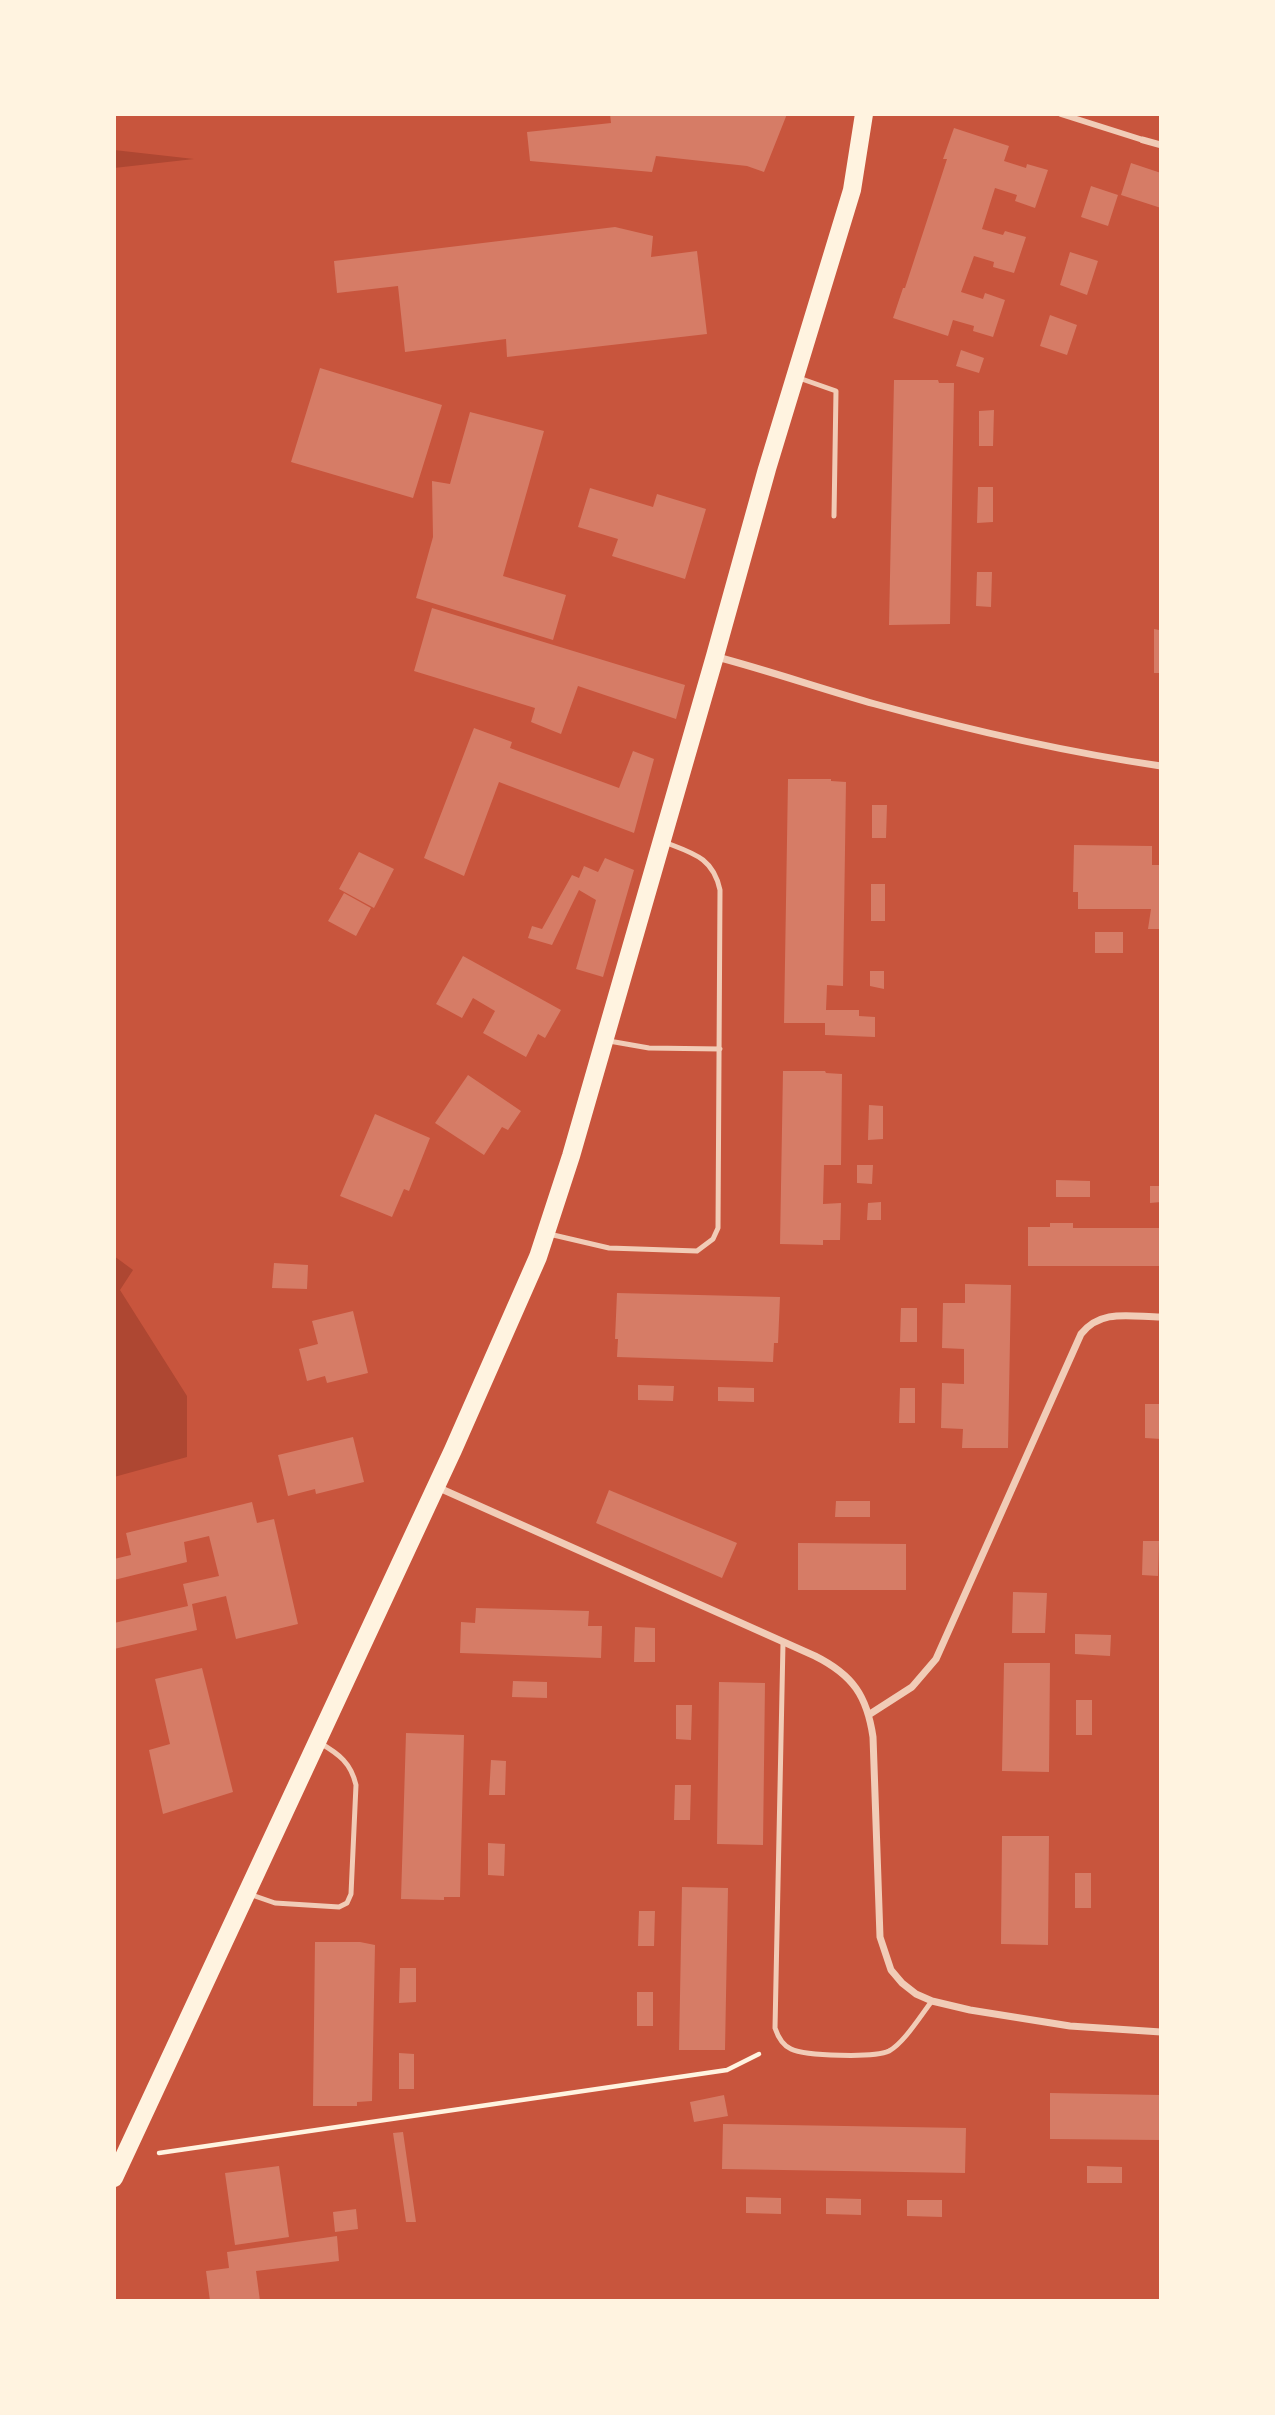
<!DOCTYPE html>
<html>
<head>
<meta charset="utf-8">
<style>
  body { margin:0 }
  #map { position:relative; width:1275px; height:2415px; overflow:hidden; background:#c8553d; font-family:"DejaVu Sans",sans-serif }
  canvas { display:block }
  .frame { position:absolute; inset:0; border:116px solid #fff3e0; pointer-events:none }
</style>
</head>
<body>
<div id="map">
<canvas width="1275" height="2415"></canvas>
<div class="frame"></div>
</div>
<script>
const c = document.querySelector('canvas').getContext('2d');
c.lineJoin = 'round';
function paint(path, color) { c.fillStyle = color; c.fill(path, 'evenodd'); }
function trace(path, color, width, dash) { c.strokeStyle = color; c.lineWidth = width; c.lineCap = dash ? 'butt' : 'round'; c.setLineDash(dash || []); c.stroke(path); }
paint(new Path2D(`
  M114,150L194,159L114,168Z
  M114,1256L133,1270L120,1290L187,1396V1457L114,1477Z`), '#ae4732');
paint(new Path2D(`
  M610,114H787L764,172L747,166L656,156L652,172L530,161L527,132L611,123Z
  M954,128L1009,146L1004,161L1026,168L1027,164L1048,170L1035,208L1015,201L1017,195L995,188L982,229L1003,235L1005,231L1026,237L1014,273L993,267L994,262L974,256L961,292L983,299L985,293L1005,300L993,337L973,331L974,326L953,320L948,336L893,318L903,288H905L947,159H943Z
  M1131,163L1161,173V208L1121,195Z
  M1091,186L1118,195L1108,226L1081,217Z
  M615,227L653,236L651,257L697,251L707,334L507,357L506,339L405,352L398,286L337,293L334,261Z
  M1070,252L1098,261L1087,295L1060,285Z
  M1050,315L1077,325L1067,355L1040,346Z
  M961,350L984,358L979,373L956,366Z
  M320,368L442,405L413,498L291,462Z
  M894,380H938L939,383H954L950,624L889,625Z
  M994,410L993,446H979V411Z
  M470,412L544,431L503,576L566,595L553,640L416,598L433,537L432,481L450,484Z
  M978,487H993V522L977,523Z
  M590,488L653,507L657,494L706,509L685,579L612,556L618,539L578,527Z
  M977,572H992L991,607L976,606Z
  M432,608L685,685L676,719L578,686L561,734L531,722L535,708L414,671Z
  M1159,619H1161V673H1154V629L1159,630Z
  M474,728L512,742L510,748L619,788L633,751L654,759L634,833L499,782L464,876L424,858Z
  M788,779H831V781L846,782L843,986L827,985L826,1010H859V1016L875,1017V1037L825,1035V1023H784Z
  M872,805H887L886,838H872Z
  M1074,845L1152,846V865H1161V929H1148L1151,909H1078V892H1073Z
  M359,852L394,869L374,908L339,889Z
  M605,858L634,870L603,977L576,969L596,900L579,890L552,945L528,938L532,926L542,929L572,875L579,878L584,866L598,872Z
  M871,884H885V921H871Z
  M344,893L371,908L356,936L328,921Z
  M1095,932H1123V953H1095Z
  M463,956L561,1010L545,1038L538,1034L526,1057L483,1033L495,1011L473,998L462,1018L436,1004Z
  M870,971H884V989L870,986Z
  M783,1071H825L826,1073L842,1074L841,1165H824L823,1204L841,1203L840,1240H823V1245L780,1244Z
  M468,1075L521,1111L508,1130L502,1127L484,1155L435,1123Z
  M869,1105L883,1106V1139L868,1140Z
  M375,1114L430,1138L409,1191L404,1189L392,1217L340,1196Z
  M857,1165H873L872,1184L857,1183Z
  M1056,1180L1090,1181V1197H1056Z
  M1150,1186H1161V1202L1150,1203Z
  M881,1202V1220H867L868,1203Z
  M1050,1223H1073V1228H1161V1266H1028V1227H1050Z
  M274,1263L308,1265L307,1289L272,1288Z
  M965,1284L1011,1285L1008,1448H962L963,1429L941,1428L942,1383L964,1384V1349L942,1348L943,1303H965Z
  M617,1293L780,1297L778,1343H774L773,1362L617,1357L618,1339H615Z
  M901,1308H917V1342H900Z
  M353,1311L368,1373L327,1383L325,1376L307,1381L299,1349L318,1344L312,1321Z
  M638,1385L674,1386L673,1401L638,1400Z
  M718,1387L754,1388V1402L718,1401Z
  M900,1388H915V1423H899Z
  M1145,1404H1161V1439L1145,1438Z
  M353,1437L364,1482L316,1494L315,1489L288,1496L278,1455Z
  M609,1490L737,1543L722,1578L596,1523Z
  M836,1501H870V1517H835Z
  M252,1502L257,1523L274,1519L298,1624L236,1639L226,1596L192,1604L197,1630L114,1649V1623L188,1606L183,1584L219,1576L209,1536L184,1542L187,1562L114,1580V1559L131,1555L126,1533Z
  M1143,1541H1159L1158,1576L1142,1575Z
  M798,1543L906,1544V1590H798Z
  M1013,1592L1047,1593L1045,1633H1012Z
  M476,1608L589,1611L588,1626H602L601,1658L460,1653L461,1622L475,1623Z
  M635,1627L655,1628V1662H634Z
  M1075,1634L1111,1635L1110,1656L1075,1654Z
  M1004,1663H1050L1049,1772L1002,1771Z
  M202,1668L233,1792L163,1814L149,1750L170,1744L155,1679Z
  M513,1681L547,1682V1698L512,1697Z
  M719,1682L765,1683L763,1845L717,1844Z
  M1076,1700H1092V1735H1076Z
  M676,1705H692L691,1740L676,1739Z
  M406,1733L464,1735L460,1897H444V1900L401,1899Z
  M491,1760L506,1761L505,1795H489Z
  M675,1785H691L690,1820H674Z
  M1002,1836H1049L1048,1945L1001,1944Z
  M488,1843L505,1844L504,1876L488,1875Z
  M1075,1873H1091V1908H1075Z
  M682,1887L728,1888L725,2050H679Z
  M639,1911H655L654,1946H638Z
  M315,1942H360L375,1945L372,2101L357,2102V2106H313Z
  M400,1968H416V2002L399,2003Z
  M637,1992H653V2026H637Z
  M399,2053L414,2054V2089H399Z
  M1050,2093L1161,2095V2140L1050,2139Z
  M724,2095L728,2116L694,2122L690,2102Z
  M723,2124L966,2128L965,2173L722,2169Z
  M403,2132L416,2222H406L393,2133Z
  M279,2166L289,2237L235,2245L225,2173Z
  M1087,2166L1122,2167V2183H1087Z
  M746,2197L781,2198V2214L746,2213Z
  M826,2198L861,2199V2215L826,2214Z
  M907,2200H942V2217L907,2216Z
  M356,2209L358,2229L335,2232L333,2212Z
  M337,2236L339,2261L256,2271L260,2301H210L206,2271L229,2268L227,2252Z`), '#d67c66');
trace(new Path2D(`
  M159,2153L727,2070L759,2054`), '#fff3e0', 4.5);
trace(new Path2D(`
  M799,378L836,391L834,516
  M609,1041L649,1048L720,1049
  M549,1234L609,1248L697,1251L713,1239L718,1228L720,890C713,857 692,853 664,842
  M783,1643L775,2028C778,2037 782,2045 791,2049C805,2056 875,2058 889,2051C904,2043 921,2015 932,2001
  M249,1894L275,1903L339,1907L347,1903L351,1894L356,1785C351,1763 339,1754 320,1743`), '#f1ccb7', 5);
trace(new Path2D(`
  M1061,114L1143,140`), '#f1ccb7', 6);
trace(new Path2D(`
  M1143,140L1161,145
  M717,657C770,671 822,689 875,704C969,730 1065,752 1161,766
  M437,1487L815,1656C853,1675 867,1696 873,1737L880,1937L891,1970L902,1983L916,1994L932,2001L970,2010L1070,2026L1161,2032
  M870,1714L912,1687L936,1659L1081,1334C1101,1308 1132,1317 1161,1317`), '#f1ccb7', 7);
trace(new Path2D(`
  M114,2178L453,1450L538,1257L571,1156L715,656L767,469L852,190L864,114`), '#fff3e0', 18);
</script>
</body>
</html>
